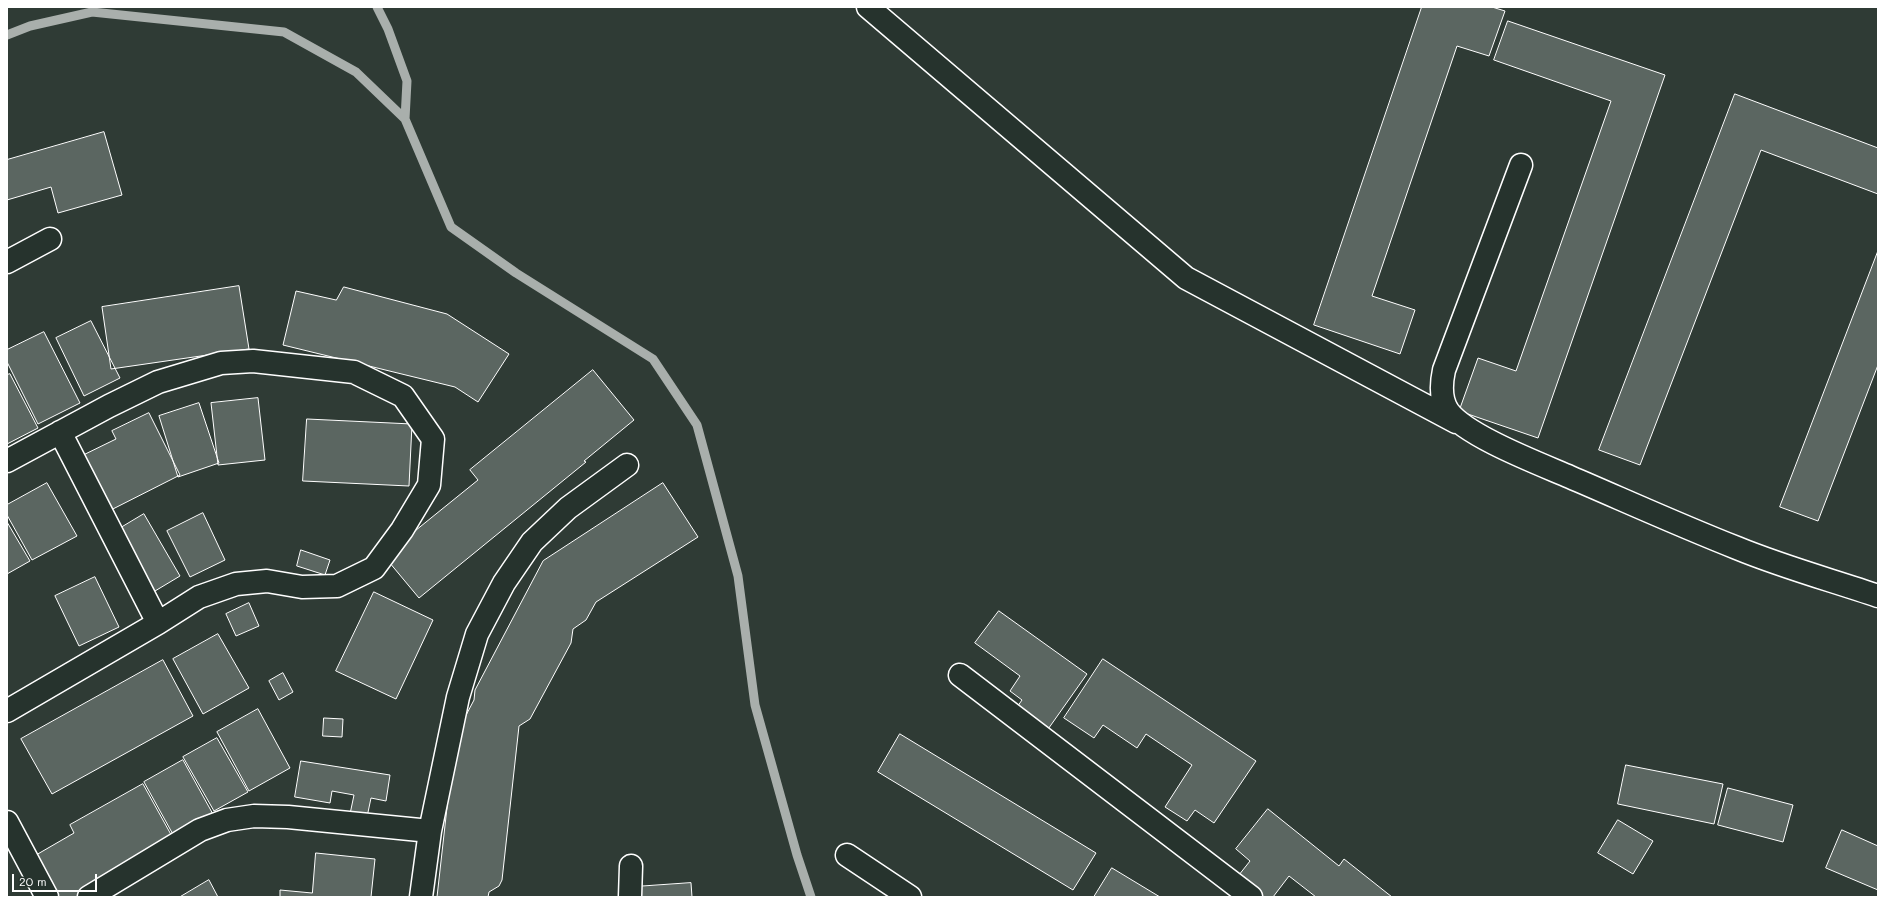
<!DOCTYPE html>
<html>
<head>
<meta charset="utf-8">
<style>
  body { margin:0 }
  #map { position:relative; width:1885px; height:904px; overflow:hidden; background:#2f3b35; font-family:Mali,sans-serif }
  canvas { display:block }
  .frame { position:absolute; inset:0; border:8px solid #fff; pointer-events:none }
  .scale { position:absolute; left:12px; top:874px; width:85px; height:18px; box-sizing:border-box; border:2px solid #fff; border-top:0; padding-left:5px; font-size:12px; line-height:14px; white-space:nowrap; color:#fff; -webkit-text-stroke:3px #26332d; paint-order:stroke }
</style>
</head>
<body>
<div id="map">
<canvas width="1885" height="904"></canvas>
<div class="frame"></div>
<div class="scale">20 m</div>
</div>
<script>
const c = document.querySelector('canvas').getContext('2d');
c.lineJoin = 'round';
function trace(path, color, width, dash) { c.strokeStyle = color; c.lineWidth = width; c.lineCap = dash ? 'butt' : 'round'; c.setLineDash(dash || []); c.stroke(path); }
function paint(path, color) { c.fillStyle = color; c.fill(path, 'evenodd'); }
trace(new Path2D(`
  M377,7L388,29L407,81L405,119L451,227L516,273L653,359L697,425L738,576L755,705L797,855L811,897
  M7,35L30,26L92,12L284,32L356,72L405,119`), '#a9afac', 9);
const building = new Path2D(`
  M1422,7H1492L1505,11L1489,56L1457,46L1372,296L1415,310L1400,354L1314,325Z
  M1508,21L1665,75L1538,438L1459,411L1478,358L1516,371L1611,101L1494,60Z
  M1735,94L1878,148V194L1761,150L1640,465L1599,450Z
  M104,132L122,195L58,213L51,187L7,200V160Z
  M1878,251V365L1818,521L1780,507Z
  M239,286L249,349L111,369L102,307Z
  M344,287L447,314L509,354L478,402L455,387L283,345L296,291L336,300Z
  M91,321L120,378L84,396L56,338Z
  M44,332L80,403L38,424L7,362V350Z
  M593,370L634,420L584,461L586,462L419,598L384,556L478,480L470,470Z
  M10,374L38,428L7,444V375Z
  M258,398L265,460L218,465L211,403Z
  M199,403L219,463L178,477L159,416Z
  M149,413L180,475L101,515L73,460L116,439L112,431Z
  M307,419L412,424L409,486L303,481Z
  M47,483L77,536L32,560L7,515V505Z
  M663,483L698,537L596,602L586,620L573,629L571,643L530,719L519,726L502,880L499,886L489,892L488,897H437L455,736L474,700L475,690L543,561Z
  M203,513L225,560L190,577L167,531Z
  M144,514L180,576L150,594L114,532Z
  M7,522L30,561L7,574Z
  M301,550L330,560L325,575L297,566Z
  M95,577L119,627L79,646L55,596Z
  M374,592L433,620L396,699L336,671Z
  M249,603L259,626L236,636L226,614Z
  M999,611L1087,674L1046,732L1015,710L1022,700L1010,691L1020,676L975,643Z
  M218,634L249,688L203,714L173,659Z
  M1103,659L1256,761L1214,823L1195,810L1187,821L1165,807L1192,765L1146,734L1137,748L1103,725L1094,738L1064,718Z
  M163,660L193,716L52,794L21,739Z
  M283,673L293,692L279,700L269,681Z
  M258,709L290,768L249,791L217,732Z
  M324,718L343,719L342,737L323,736Z
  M900,734L1096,853L1073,890L878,772Z
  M217,738L248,792L214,811L183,757Z
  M183,760L214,816L175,838L144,782Z
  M301,761L390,775L386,801L371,798L367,817L350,814L354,795L332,791L330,803L295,797Z
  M1626,765L1723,784L1714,824L1618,804Z
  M143,784L174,840L89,897H58L36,855L74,833L70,825Z
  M1728,788L1793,805L1783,842L1718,825Z
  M1268,809L1339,866L1344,859L1392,897H1316L1289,876L1273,897H1246L1231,885L1250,861L1236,849Z
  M1618,820L1653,841L1633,874L1598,853Z
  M1842,830L1878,846V890L1826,868Z
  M316,853L375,859L371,897H280V890L312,893Z
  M1112,868L1160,897H1094Z
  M209,880L218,897H180Z
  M691,883L692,897H635L634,887Z`);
paint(building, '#5b6661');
trace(building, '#fff', 1);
const minor = new Path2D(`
  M868,7L1186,278L1456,422
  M1521,165L1444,370C1441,384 1440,399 1448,411C1466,436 1540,464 1570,477C1626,501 1681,526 1737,548C1783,567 1831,580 1878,596
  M7,262L50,239
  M60,432L158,623
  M7,461L109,406L158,382L221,363L253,361L354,372L403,396L433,439L429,485L402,530L374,568L337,586L302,587L267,581L236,584L199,597L158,623L7,711
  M960,675L1251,897
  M7,822L47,897
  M847,855L910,897
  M89,897L200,830L227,820L254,816L288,817L430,831
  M421,897L430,831L458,697L477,634L504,583L532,542L568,508L627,465
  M630,897L631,866`);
trace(minor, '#fff', 25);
trace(minor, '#26332d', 22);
</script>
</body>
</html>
